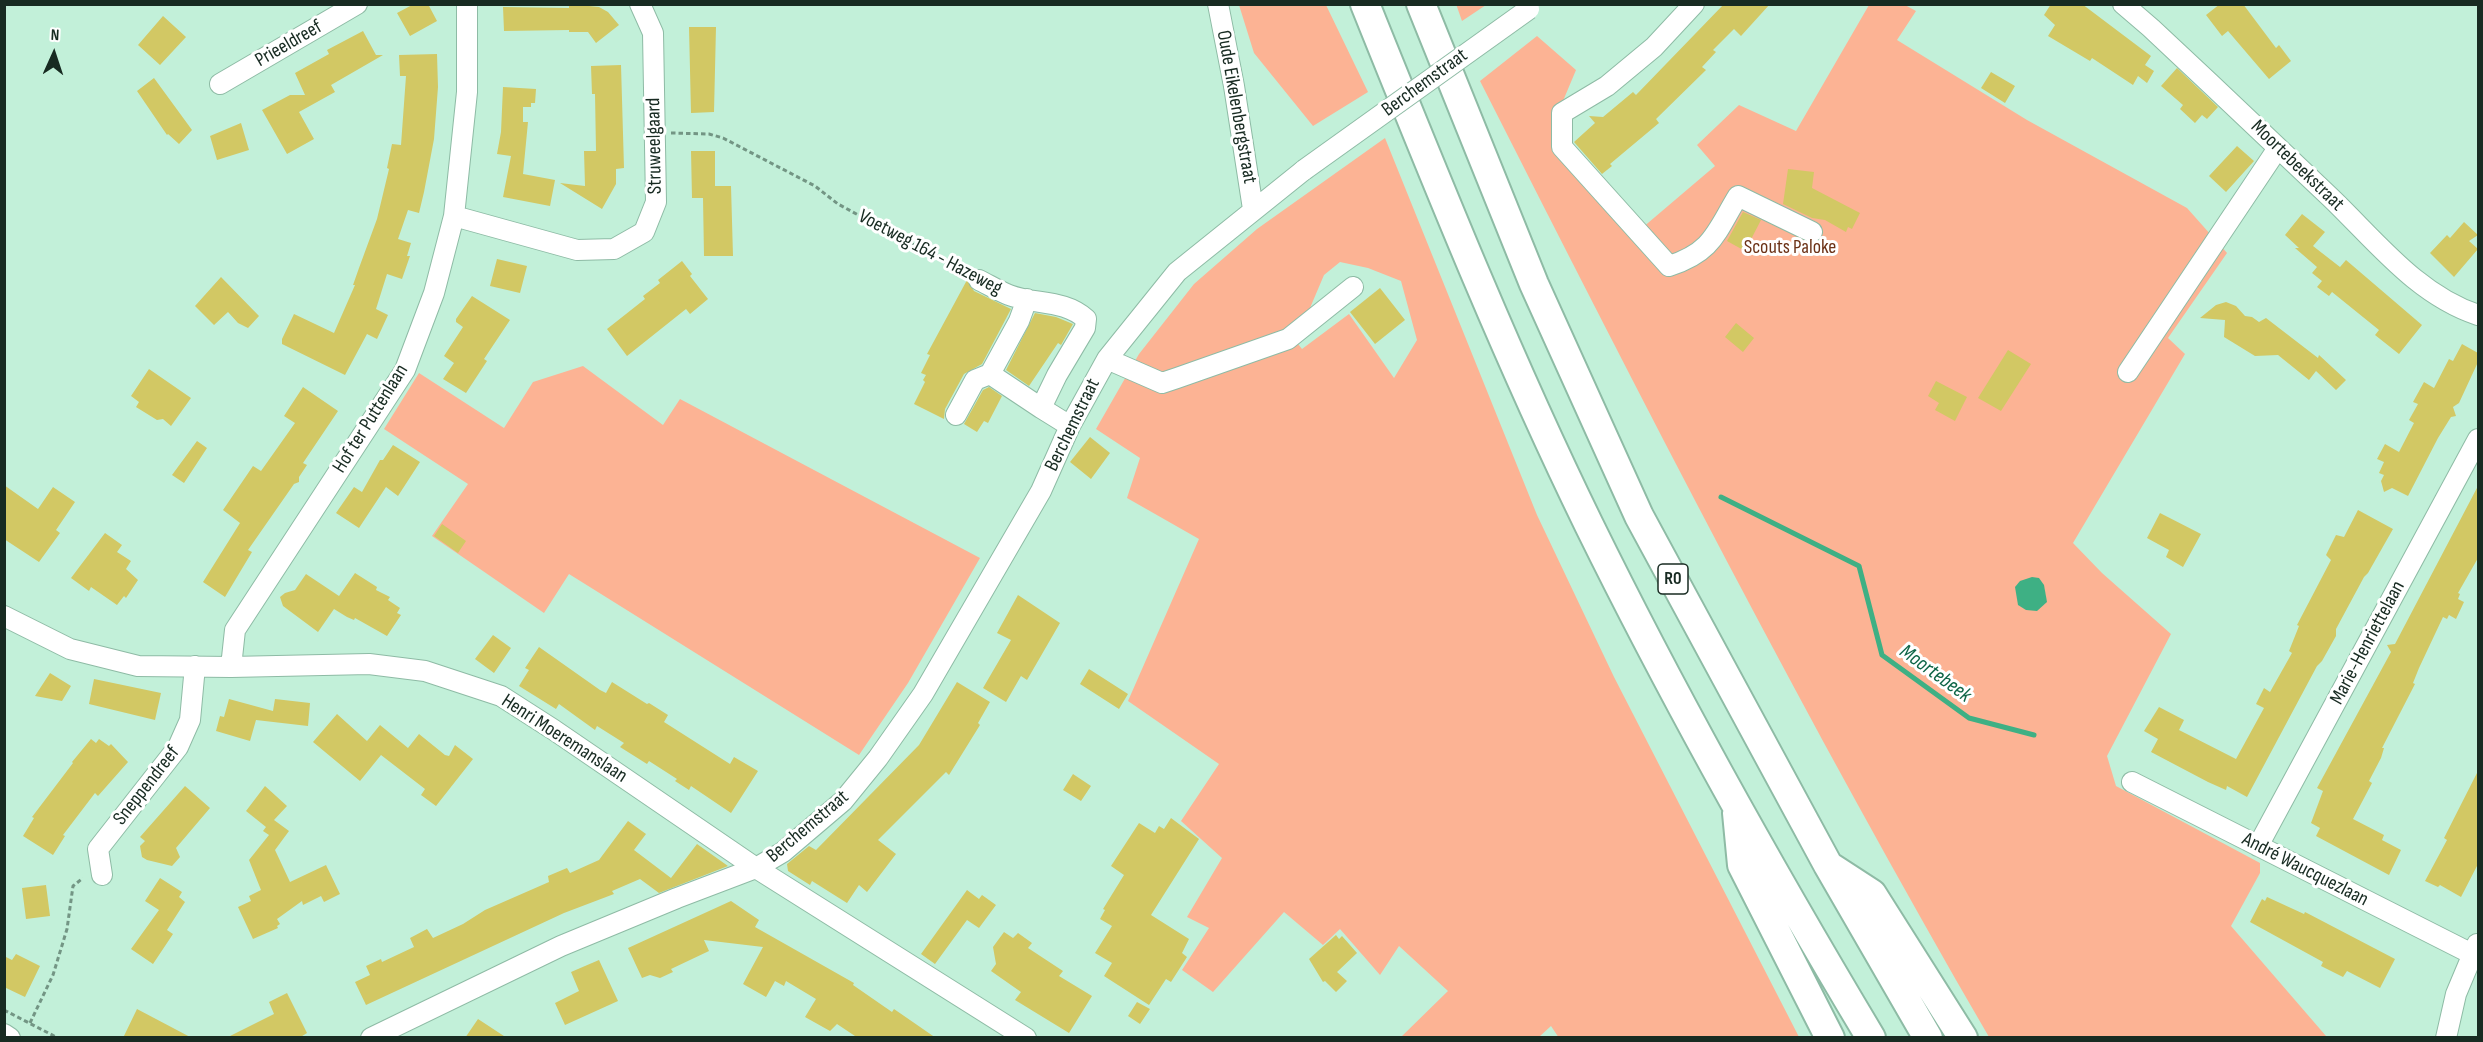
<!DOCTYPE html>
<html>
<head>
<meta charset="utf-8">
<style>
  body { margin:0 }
  #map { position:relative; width:2483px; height:1042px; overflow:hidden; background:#c2f0d9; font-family:"Sofia Sans Condensed",sans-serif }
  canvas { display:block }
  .frame { position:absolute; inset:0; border:6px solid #182b22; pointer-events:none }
  .north { position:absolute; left:24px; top:24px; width:60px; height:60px; -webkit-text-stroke:4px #fff; paint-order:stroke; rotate:3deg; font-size:16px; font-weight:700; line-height:24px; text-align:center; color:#182b22 }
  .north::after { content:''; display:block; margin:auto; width:21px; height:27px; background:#182b22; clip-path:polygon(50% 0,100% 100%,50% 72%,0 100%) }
</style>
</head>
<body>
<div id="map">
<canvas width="2483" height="1042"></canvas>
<div class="frame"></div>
<div class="north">N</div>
</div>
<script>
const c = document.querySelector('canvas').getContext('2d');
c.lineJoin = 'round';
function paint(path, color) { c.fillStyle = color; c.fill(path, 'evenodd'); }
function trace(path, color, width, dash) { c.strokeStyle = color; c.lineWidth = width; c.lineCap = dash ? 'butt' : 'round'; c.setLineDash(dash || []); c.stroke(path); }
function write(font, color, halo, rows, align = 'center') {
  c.font = font + ' "Sofia Sans Condensed",sans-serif'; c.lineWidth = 6; c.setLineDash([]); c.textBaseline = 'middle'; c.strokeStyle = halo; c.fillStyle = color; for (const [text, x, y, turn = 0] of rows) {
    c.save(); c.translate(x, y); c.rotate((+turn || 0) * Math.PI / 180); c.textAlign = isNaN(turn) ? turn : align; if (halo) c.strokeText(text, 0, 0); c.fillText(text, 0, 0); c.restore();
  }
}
paint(new Path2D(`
  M1456,4H1486V5L1462,21Z
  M1239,5H1326L1368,92L1313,126L1254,53Z
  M1869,5H1905L1916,11L1897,40L2027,120L2187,208L2227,253L2168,338L2185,354L2073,543L2102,573L2171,634L2107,756L2116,786L2260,863V873L2231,926L2326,1036L2324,1038L1989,1037C1808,725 1643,403 1480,81L1537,36L1576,70L1555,120L1635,234L1715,166L1697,145L1739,105L1796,131Z
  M1385,138L1537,515L1614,677L1799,1037L1559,1038L1551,1026L1539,1037H1401L1448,991L1399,946L1380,975L1340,929L1323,945L1284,912L1213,992L1182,970L1209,928L1187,917L1222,858L1181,821L1219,764L1128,701L1199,539L1127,498L1140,458L1096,429L1139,354L1194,284L1257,229ZM1340,262L1368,268L1401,281L1417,340L1394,378L1349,314L1302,349L1287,330L1310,308L1324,275Z
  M583,366L663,425L680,399L980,558L908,683L859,755L569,574L544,613L432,536L468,484L384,429L419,373L504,428L533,382Z`), '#fcb394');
paint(new Path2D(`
  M2032,577L2039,578L2044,585L2047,602L2037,611L2026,610L2018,605L2015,587L2020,581Z`), '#3eb084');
trace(new Path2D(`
  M1721,497L1859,566L1882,655L1969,718L2034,735`), '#3eb084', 5);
paint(new Path2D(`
  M414,4H428L437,21L410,36L397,13Z
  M569,4L599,7L608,12L619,25L596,43L588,32H569V30L504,31L503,7L569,8Z
  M1724,4H1770L1741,36L1734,29L1713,50L1716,52L1702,67L1706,70L1656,119L1659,123L1610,164L1612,166L1602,174L1574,142L1595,123L1589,116L1603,117L1633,92L1636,95Z
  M2051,4H2082L2151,56L2145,65L2154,71L2147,83L2138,76L2133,85L2092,58L2090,61L2048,36L2055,25L2044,15Z
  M2220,4H2243L2276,48L2279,45L2291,61L2269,79L2228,31L2222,36L2206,15Z
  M163,16L186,37L160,65L138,45Z
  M689,27H716L714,112L691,113Z
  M363,31L376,55H383L331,85L335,92L299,112L314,139L287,154L262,110L290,95H305L295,73L329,54L327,50Z
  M437,54L438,87L434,139L424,192L419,213L408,210L398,239L411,243L407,256H410L402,279L387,274L376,309L388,315L377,339L367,334L345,375L282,344V339L294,314L334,333L355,285H353L359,268L377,219L389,169L387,168L392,144L401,145L406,76H400L399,55Z
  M621,65L624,168L616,169V184L602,209L560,183L585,186L584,151H596L595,94H592L591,66Z
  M2177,68L2218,107L2207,119L2202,115L2195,123L2180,109L2183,105L2161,86Z
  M1991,72L2015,86L2005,103L1981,88Z
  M154,78L192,130L179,144L168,134L167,135L137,91Z
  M503,87L536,89L535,103H531V107H523V122H528L523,174L555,180L550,206L503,197L511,156L497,154L501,132Z
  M241,123L249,150L217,160L210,136Z
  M2237,146L2254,161L2226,192L2209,176Z
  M691,151H715V186H731L733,256H704L703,198H692Z
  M1788,169L1814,172L1812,188L1860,213L1852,229L1848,227L1846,232L1825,220L1812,218L1783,204Z
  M1743,212L1761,220L1745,251L1727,241Z
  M2302,214L2325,232L2313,246L2340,267L2346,260L2422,325L2399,354L2375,335L2379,330L2332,292L2329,296L2317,287L2322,281L2312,273L2317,267L2295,248H2299L2285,235Z
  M2464,222L2478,235L2469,241L2478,249L2454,277L2430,253L2447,235L2450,238Z
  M497,259L527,266L520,293L490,286Z
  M682,261L692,274L690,276L708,299L690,314L686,309L627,356L607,329L645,299L643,296L660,283L658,280Z
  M221,277L259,316L248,328L238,323L228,312L214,325L195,306Z
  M967,280L974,291L1011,309L982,364L964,374L945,409L944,419L914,404L925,382L923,380L926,375L921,373L930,355L927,354Z
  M1380,288L1405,320L1375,344L1350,312Z
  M472,296L510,320L484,359L487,361L466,393L443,379L454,363L444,356L463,327L456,322V319Z
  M2226,302L2236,306L2245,316L2252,317L2259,322L2266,318L2318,358L2319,355L2346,380L2336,390L2316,371L2309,380L2278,355L2255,356L2224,337L2225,320L2200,318L2216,305Z
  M1035,313L1056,317L1073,324L1061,345L1058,343L1029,386L1006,370Z
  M1736,323L1754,338L1743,352L1725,337Z
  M2462,344L2478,353V362L2459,403L2453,407L2456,416L2451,417L2438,438L2408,496L2392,488L2384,492L2381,481L2384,475L2379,473L2384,462L2377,459L2385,444L2399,452L2414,423L2409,420L2418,404L2413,402L2424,382L2434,388L2449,359L2453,361Z
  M2008,350L2031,364L2001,411L1978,398Z
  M149,369L191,398L171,426L163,419L157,420L136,407L139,402L131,396Z
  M1936,381L1967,397L1955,421L1935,410L1939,403L1928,396Z
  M303,387L338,411L303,463L307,465L299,477V482L294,484L248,550L252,552L225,597L203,582L240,523L223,510L253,466L261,471L295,423L284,416Z
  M989,387L1002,396L988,423L984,421L977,432L964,424L983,390Z
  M1090,437L1110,453L1091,479L1070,462Z
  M197,441L207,448L184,483L172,475Z
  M393,445L420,462L398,496L386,487L359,528L336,513L354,487L362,492L380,460H383Z
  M4,485L38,509L53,487L75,502L56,530L60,533L39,562L4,539Z
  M2478,486V558L2458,593L2460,594L2458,599L2464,602L2456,619L2449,615L2447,619L2443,617L2419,668L2413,683L2415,684L2382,748H2384L2381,758L2369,781L2372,783L2353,819L2384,835L2382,840L2401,850L2389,875L2316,836L2320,828L2311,823L2323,791L2317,788L2391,652L2387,645L2395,644Z
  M2358,510L2393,529L2368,573L2364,577L2336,629V636L2322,661L2317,666L2247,797L2227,786L2226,790L2208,782L2151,752L2158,739L2144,731L2159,707L2184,720L2179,730L2236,759L2264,708L2256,704L2264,688L2270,692L2292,653L2289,651L2299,626L2297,625L2331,560L2326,555L2336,535L2344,537Z
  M2160,513L2201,534L2183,567L2166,557L2169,550L2147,538Z
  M442,524L466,541L458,553L434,536Z
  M105,533L122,545L117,552L131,561L126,569L138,580L126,598L124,596L117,605L91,587L89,591L71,578Z
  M355,573L377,587L376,590L390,597L388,600L400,608L397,613L401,615L387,636L355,618L354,620L347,617L334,609L318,632L283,606L280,597L285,593L295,590L306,574L339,596Z
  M1018,595L1060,623L1027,680L1021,676L1006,702L983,688L1011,640L997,633Z
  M493,635L511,648L494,673L475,659Z
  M539,647L600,690L606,693L612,682L647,704L649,703L668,715L664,722L730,764L734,757L758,771L731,813L691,786L689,790L675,781L677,779L649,761L647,764L620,747L624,743L597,726L595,730L559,704L556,709L519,686L529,670L525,668Z
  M1089,669L1128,694L1119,709L1080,684Z
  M50,673L71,686L62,701L35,696Z
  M94,679L161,693L155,720L89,704Z
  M957,682L990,702L978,723L980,725L949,775L946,772L878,840L896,854L867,892L859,885L847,903L812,881L810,885L788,871L787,864L809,846L816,850L919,745Z
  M229,699L273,711L275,699L310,703L308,726L256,720L250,741L216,731L220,716L224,717Z
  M337,714L367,741L380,725L408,748L419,734L445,755L449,756L455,745L473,759L436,806L421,795L425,789L381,755L360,781L313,742Z
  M91,739L96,743L99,739L109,746L111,744L128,762L98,796L95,793L63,835L65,836L53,855L23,836L34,818L32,817L73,763L72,762Z
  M2478,771V864L2461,897L2440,885L2438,887L2425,881L2447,840L2444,838Z
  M1073,774L1091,786L1081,801L1063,790Z
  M185,786L210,808L176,848L180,857L172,866L147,860L142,857L140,846L145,841L140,837Z
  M265,786L287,806L274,820L289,831L275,850L290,882L326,865L340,894L324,902L321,896L303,905L302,901L277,919L280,924L277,926L278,928L253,939L238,907L251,901L249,896L261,890L249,860L269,835L263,831L266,827L246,811Z
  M1171,818L1199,839L1151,915L1189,939L1182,953L1187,957L1171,982L1166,979L1149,1005L1104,976L1112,963L1095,953L1112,926L1100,919L1105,910L1103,909L1124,875L1111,866L1139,823L1155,833L1159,826L1164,829Z
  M628,821L646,834L634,850L671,878L697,844L728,866L659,893L640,879L612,891L614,894L564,913L366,1005L355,982L370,975L366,966L381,959L382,962L414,947L410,938L427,929L433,938L463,924L485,910L549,882L548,876L567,868L570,873L599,860Z
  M160,878L182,892L179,897L185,902L167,930L173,934L153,964L131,949L159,910L145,901Z
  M46,885L50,916L26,919L22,888Z
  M967,890L979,899L982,895L996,905L979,928L967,920L935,964L921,954Z
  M2267,897L2304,914L2305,912L2395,959L2380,988L2347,971L2343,977L2321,966L2323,962L2250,922L2262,899L2265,901Z
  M731,901L759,920L755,927L854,983L853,985L892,1012L894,1009L936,1038H858L837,1024L830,1031L805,1017L816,999L786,981L784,986L775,981L766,997L743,984L763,947L704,940L709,951L671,969L673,972L660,978L650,975L642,978L628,948Z
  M1004,932L1013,938L1018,933L1032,943L1028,948L1063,971L1059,976L1092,996L1069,1033L1015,1000L1021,992L991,971L996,964L993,947Z
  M1336,935L1339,939L1342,936L1357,953L1337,972L1347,981L1336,992L1325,981L1323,982L1309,959Z
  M16,954L40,966L25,997L4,987V956L12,960Z
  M599,960L618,1001L565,1025L555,1003L579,991L571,972Z
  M287,993L307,1033L299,1038H226L274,1014L269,1002Z
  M1137,1002L1150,1009L1140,1024L1128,1016Z
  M137,1009L192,1038H123Z
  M478,1019L507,1038H465Z`), '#d2c864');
const minor = new Path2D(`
  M1218,4L1234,86L1253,209
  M1694,4L1654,47L1607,86L1562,113V147L1669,266C1713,252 1716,232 1738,196L1812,232
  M2123,4L2151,28C2211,84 2271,141 2330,197C2376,241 2417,295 2478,315
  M220,84L357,4
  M454,216L577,250L614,249L644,232L656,202L653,33L640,4
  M979,280C989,285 999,291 1009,295C1035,305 1064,299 1086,319L1085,328L1057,375L1041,408L1070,426
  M1027,299L1019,321L990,374L1041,408
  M1107,359L1162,383L1177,378L1288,339L1353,287
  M2128,372L2278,148
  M956,415L975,380L990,374
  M4,616L70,649L138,666L231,667L369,664L425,671L501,696L554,730L756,868L1026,1038
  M231,667L235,630L405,370L434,293L454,216L467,92V4
  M2132,782L2478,957
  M2258,846L2478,439
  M102,875L98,849L178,747L190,720L195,666
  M4,1034L10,1038
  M371,1038L561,946L677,898L756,868L783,852L843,801L878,758L923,694L1041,491L1070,426L1107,359L1177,272L1304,170
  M2446,1038L2456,994L2477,944`);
const highway = new Path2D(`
  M1365,4C1436,180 1506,355 1589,525C1675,700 1771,871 1871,1038
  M1421,4L1534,284L1639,516L1828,865L1928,1038
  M1737,813L1742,865L1830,1038
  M1832,868L1872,894L1963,1038`);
trace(minor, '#8ebba5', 22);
trace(highway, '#8ebba5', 32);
trace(new Path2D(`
  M671,133L709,134L723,138L815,186L838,204L962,271
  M4,1010L58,1038
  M30,1023L53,975L67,929L73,886L83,878`), '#739584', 3, [4.5, 3]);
trace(minor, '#fff', 20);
trace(highway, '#fff', 28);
const minorBridge = new Path2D(`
  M1304,170L1529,9`);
trace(minorBridge, '#8ebba5', 22, []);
trace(minorBridge, '#fff', 20);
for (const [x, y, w] of [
  [1673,579,30]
]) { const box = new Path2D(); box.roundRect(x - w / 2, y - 15, w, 30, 4.5); c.fillStyle = '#fff'; c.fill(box); trace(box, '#182b22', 1.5); }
write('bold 18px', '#182b22', null, [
  ["R0",1673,579]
]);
write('20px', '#182b22', '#fff', [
  ["Prieeldreef",289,44,-30],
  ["Berchemstraat",1425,83,-36],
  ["Oude Eikelenbergstraat",1236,107,80],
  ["Struweelgaard",655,146,-91],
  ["Moortebeekstraat",2297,166,44],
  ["Voetweg 164 - Hazeweg",930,253,28],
  ["Hof ter Puttenlaan",371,419,-58],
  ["Berchemstraat",1073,425,-64],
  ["Marie-Henriettelaan",2368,643,-62],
  ["Henri Moeremanslaan",564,739,33],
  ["Sneppendreef",147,786,-52],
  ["Berchemstraat",808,827,-40],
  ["André Waucquezlaan",2305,870,27]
]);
write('20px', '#6c3217', '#fff', [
  ["Scouts Paloke",1790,248]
]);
write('italic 21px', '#106648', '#fff', [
  ["Moortebeek",1935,674,36]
]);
</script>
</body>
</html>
